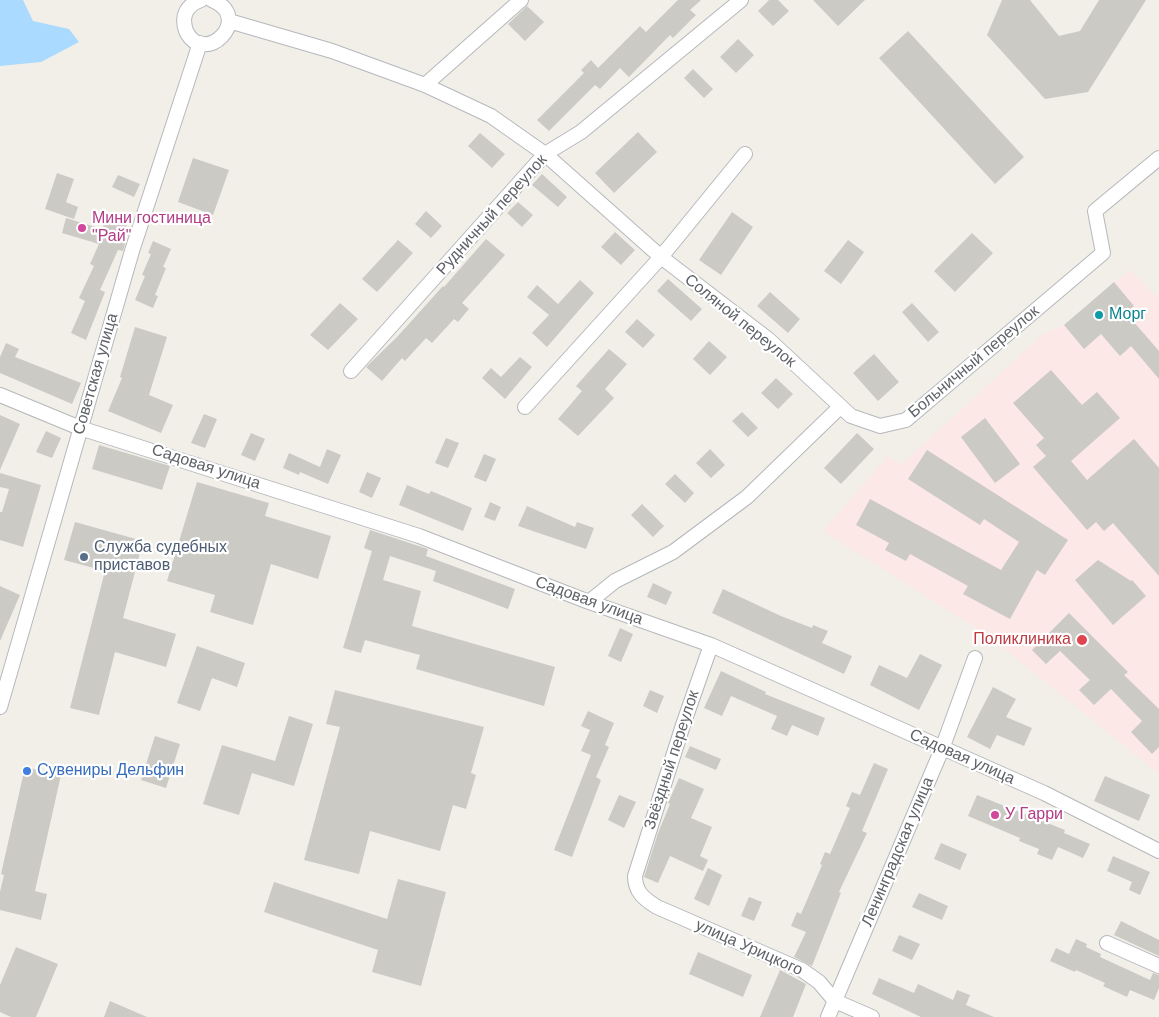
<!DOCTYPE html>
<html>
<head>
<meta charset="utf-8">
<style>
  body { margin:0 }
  canvas { display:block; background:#f1efe8 }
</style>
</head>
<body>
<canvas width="1159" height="1017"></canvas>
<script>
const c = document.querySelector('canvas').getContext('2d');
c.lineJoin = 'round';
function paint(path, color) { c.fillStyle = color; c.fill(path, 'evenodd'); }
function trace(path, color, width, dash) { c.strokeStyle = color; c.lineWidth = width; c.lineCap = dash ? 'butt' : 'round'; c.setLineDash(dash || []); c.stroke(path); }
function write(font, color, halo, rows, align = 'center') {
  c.font = font + ' Helvetica,sans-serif'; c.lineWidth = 4.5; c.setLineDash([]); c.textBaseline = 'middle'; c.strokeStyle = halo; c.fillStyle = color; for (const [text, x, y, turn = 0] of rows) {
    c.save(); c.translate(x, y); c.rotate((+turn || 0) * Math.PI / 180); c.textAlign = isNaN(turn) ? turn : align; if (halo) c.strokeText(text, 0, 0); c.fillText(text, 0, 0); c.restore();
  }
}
paint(new Path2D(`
  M1130,270L1159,299V774L990,637L823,531L888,456L901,465L1043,334L1064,325Z`), '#fce8e6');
paint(new Path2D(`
  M0,0H23L33,21L69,29L79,42L41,62L0,66Z`), '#aadaff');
paint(new Path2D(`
  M678,0H701L690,10L696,15L673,38L670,35L629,77L620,68L600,89L595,85L549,131L537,120L584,73L581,70L591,60L598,68L640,26L646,32Z
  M769,0H778L789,11L773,26L758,11Z
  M813,0H865L838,26Z
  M1002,0H1030L1059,36L1080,31L1099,0H1146L1088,92L1045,99L987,35Z
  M527,6L544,22L525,41L508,24Z
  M908,31L1024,157L995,184L879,58Z
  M738,39L754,55L736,73L720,57Z
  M693,69L713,89L704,98L684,78Z
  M638,132L657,152L614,193L595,173Z
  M480,133L505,154L492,168L468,146Z
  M193,158L229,170L213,215L178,202Z
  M57,173L74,179L66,202L78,207L74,219L45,209Z
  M542,174L567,197L558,207L532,185Z
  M118,175L140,184L134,197L112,187Z
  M518,202L533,215L522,227L507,213Z
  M426,211L442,226L431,238L415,224Z
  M732,212L753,227L721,275L699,260Z
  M106,214L128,220L124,236L127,237L123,251L118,250L100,290L105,292L86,340L71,333L85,301L79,298L94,266L90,264L99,244L62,233L66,218L102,229Z
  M615,232L635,250L621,265L601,247Z
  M972,233L993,253L955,292L934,271Z
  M486,239L505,255L462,303L469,309L458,322L454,319L432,343L426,338L405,361L402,358L382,381L366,367L397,337L443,286L444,287Z
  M398,240L413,253L377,292L362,279Z
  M848,240L864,252L841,284L824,271Z
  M153,241L171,249L163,267L166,268L155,295L158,296L153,308L135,300L145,276L142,275L151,254L148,253Z
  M668,279L702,309L691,321L657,291Z
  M580,280L594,293L547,347L532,333L549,315L527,297L537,285L558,304Z
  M1114,282L1134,306L1126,313L1159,351V379L1131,346L1120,356L1101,334L1084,349L1064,325Z
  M770,292L800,319L788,333L757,306Z
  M340,303L358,319L328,350L310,335Z
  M912,303L939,332L928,342L902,312Z
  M637,319L655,335L643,348L625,332Z
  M135,327L167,337L149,395L173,405L161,433L108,411L122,378L120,377Z
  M709,341L727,357L710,375L693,359Z
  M6,343L19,349L15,357L81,383L72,404L0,373V357Z
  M609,349L627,364L605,389L614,398L578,436L558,419L582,391L576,386Z
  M874,354L899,382L878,401L853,373Z
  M520,357L532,367L505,399L482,378L491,368L501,377Z
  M1051,370L1082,405L1097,392L1120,418L1071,461L1087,480L1134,439L1159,468V576L1113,523L1104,531L1096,522L1087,530L1033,467L1046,456L1036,445L1044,438L1013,403Z
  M776,378L793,394L778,409L761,393Z
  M742,412L758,428L748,437L732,421Z
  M204,414L217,419L205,448L191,443Z
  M0,415L20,424L0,470Z
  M985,418L1020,464L995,483L961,437Z
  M46,431L61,438L52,458L36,452Z
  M251,433L265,439L255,461L241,455Z
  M857,433L874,449L841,484L824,468Z
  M446,438L459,443L448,468L435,463Z
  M99,445L170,466L162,490L92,469Z
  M327,449L341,455L328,484L300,472L299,475L283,468L289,453L320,467Z
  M710,449L725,465L711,478L696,463Z
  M927,450L1068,540L1045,575L1037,570L1010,619L963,594L968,586L910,554L906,561L885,550L889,543L856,525L870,499L1001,570L1019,542L984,519L980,525L908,479Z
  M484,454L496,459L486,482L474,477Z
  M367,472L381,478L372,498L359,492Z
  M0,473L41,485L23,547L0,540V512H2L9,489L0,487Z
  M675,474L694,493L685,503L665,484Z
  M197,482L269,503L265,516L331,536L318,579L271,564L253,625L210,612L215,595L167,581Z
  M407,485L429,494L431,491L472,508L463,531L399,505Z
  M490,502L501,507L495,521L484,517Z
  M642,504L664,526L653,537L631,515Z
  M527,506L575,527L577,522L594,528L586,549L518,526Z
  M75,522L143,541L123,618L176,634L166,667L115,652L99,715L70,708L105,571L64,560Z
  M370,530L428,549L426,556L515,589L508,609L433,581L436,571L390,556L383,580L421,591L412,626L555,667L544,706L416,669L420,655L365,640L361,653L343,648L372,551L364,548Z
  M1098,560L1131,581L1132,580L1146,596L1113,625L1075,580Z
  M653,583L672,592L666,605L647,597Z
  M0,586L20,595L0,641Z
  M723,589L781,616L812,628L813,625L828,631L822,643L852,656L844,674L712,613Z
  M1069,613L1128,672L1124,675L1159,709V747L1152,754L1131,732L1142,721L1111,689L1094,705L1079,690L1090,680L1060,651L1046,664L1032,650Z
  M620,628L633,634L621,662L608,656Z
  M197,646L245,663L237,687L212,678L200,711L177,703Z
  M920,654L942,665L919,710L870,685L879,665L907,678Z
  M721,671L766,692L765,694L825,718L818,736L792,725L787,736L771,729L777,716L731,696L722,716L704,708Z
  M993,687L1016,699L1006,717L1032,728L1024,746L997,735L990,749L967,737Z
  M335,690L484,727L471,773L476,775L466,809L453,805L440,851L370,831L359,874L304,860L340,727L326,724Z
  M650,690L664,696L657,713L643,706Z
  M588,711L614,723L605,745L609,747L596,777L601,780L572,857L554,850L591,755L581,751L590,730L581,726Z
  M289,716L313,724L294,786L252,773L239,815L203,804L222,745L275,761Z
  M155,736L180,744L166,788L141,780Z
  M690,746L721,759L716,770L685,757Z
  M874,763L888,769L862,831L867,833L839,892L841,893L812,966L794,957L806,932L791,926L797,912L801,914L822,865L820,864L825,852L830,854L850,808L846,806L852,792L860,795Z
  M25,767L61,775L35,891L47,894L41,920L0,910V892L4,875L1,874Z
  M1105,776L1150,795L1139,821L1094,801Z
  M679,778L704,789L691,818L712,827L700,856L708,860L703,871L670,856L658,883L644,877L658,833L670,804L668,803Z
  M619,795L636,802L624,828L608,820Z
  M977,795L1065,830L1064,833L1090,844L1083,858L1058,847L1052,860L1037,854L1039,849L1019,841L1020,838L968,816Z
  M941,843L967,854L960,870L934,859Z
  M1113,856L1150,872L1140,895L1129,890L1132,882L1107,871Z
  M708,868L722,875L709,906L694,899Z
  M398,879L446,892L421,986L372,972L378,950L264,912L274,882L387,919Z
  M919,893L948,906L942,920L912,907Z
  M749,897L762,902L754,921L741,916Z
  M1121,921L1159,940V956L1114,935Z
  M899,935L920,944L912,960L892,951Z
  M1076,939L1087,944L1086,947L1101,954L1100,957L1150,980L1153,973L1159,975V988L1154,1000L1130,990L1127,997L1103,986L1105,983L1076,970L1075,972L1050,961L1056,948L1069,954Z
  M16,947L58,964L36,1017H11L0,1012V985Z
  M698,952L752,975L743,997L689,974Z
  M780,970L806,984L793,1017H760Z
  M879,978L914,993L918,984L953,1000L957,990L970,995L966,1005L994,1017H921L872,994Z
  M110,1001L147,1017H104Z`), '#cccac5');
const minor = new Path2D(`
  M201,0C195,2 189,6 186,12C183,18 184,25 186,31C204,68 255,18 212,0
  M229,21L332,51L425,85L491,116L545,154L661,257L745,154
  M425,85L521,0
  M351,371L545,154L581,132L741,0
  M0,395L80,428L419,536L589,602L711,645L1044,793L1159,851
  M525,407L661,257L768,339L851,416L880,426L906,420L1103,253L1095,211L1159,158
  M589,602L615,581L673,552L747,497L840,407
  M711,645L683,725L635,876C635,892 644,899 657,907L802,970L819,982L835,1001L872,1017
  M0,707L132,251L200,43
  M1107,943L1159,966
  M828,1017L942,749L975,658`);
trace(minor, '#b5b8bc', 16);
trace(minor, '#fff', 14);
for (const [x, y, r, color] of [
  [82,228,5,"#d1479c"],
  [1099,315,5,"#0f9aa8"],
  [84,557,5,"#5c6f8a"],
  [1082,640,6,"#e0444e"],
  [27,771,5,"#3f7fe0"],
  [995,815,5,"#d1479c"]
]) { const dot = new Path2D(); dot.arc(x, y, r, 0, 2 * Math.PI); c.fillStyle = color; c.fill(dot); trace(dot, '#fff', 2); }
write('16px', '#5f6368', '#fff', [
  ["Рудничный переулок",492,215,-48],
  ["Соляной переулок",740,321,39],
  ["Больничный переулок",974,362,-40],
  ["Советская улица",96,374,-74],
  ["Садовая улица",206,467,18],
  ["Садовая улица",589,601,20],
  ["Садовая улица",962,757,24],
  ["Звёздный переулок",672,760,-72],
  ["Ленинградская улица",898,852,-67],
  ["улица Урицкого",749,948,24]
]);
write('16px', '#b23c85', '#fff', [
  ["Мини гостиница",92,219],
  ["\"Рай\"",92,237],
  ["У Гарри",1005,815]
], 'left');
write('16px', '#0d838f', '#fff', [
  ["Морг",1109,315]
], 'left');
write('16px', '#4e5e75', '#fff', [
  ["Служба судебных",94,548],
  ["приставов",94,566]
], 'left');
write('16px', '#be3a42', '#fff', [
  ["Поликлиника",1071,640]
], 'right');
write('16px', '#366cbe', '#fff', [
  ["Сувениры Дельфин",37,771]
], 'left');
</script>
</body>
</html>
